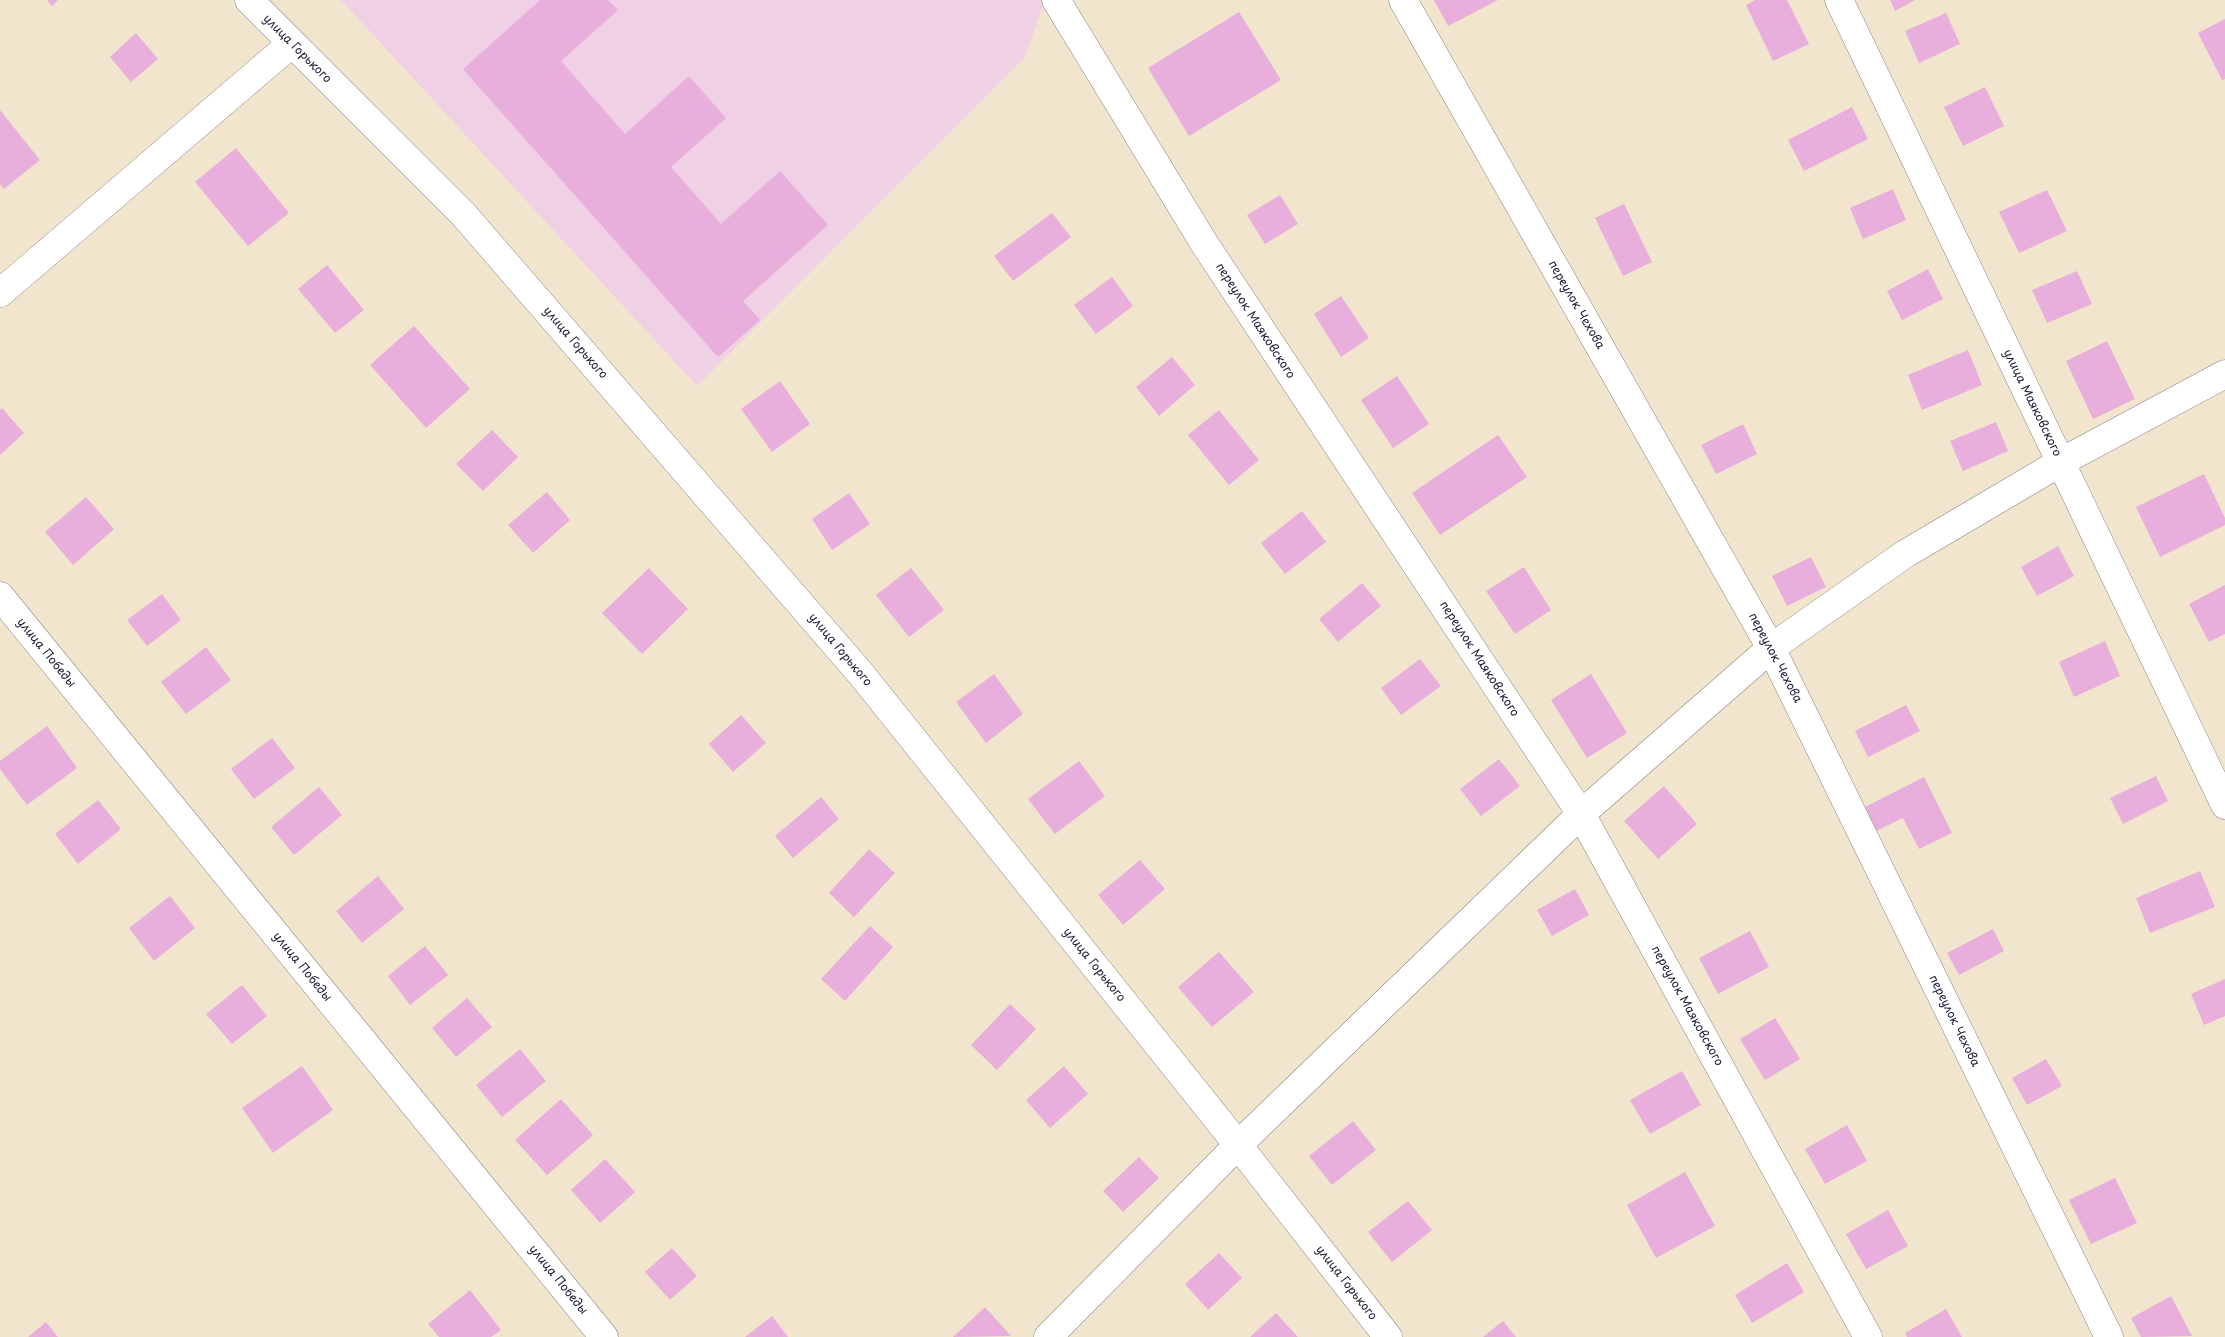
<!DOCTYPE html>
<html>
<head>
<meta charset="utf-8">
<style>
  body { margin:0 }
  canvas { display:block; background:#f1e6cd }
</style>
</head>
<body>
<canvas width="2225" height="1337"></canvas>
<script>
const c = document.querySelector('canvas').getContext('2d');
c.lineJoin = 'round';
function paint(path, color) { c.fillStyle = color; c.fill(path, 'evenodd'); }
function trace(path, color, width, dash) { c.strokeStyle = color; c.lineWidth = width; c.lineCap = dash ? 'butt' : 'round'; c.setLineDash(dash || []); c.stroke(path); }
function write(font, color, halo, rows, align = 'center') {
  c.font = font + ' "Playpen Sans",sans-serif'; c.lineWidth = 4.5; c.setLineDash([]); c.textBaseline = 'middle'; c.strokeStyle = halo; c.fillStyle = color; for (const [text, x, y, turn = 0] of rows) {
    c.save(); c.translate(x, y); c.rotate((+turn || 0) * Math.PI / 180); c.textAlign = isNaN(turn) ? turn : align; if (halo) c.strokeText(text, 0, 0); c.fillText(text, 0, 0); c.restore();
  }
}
paint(new Path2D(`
  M341,0H1045L1025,57L697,386Z`), '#f0d0e5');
paint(new Path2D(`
  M47,0H58L52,6Z
  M540,0H608L618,10L561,61L625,134L689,76L726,118L671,167L721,224L780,171L828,225L743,301L760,320L718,357L463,69Z
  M1434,0H1498L1448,26Z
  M1755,0H1787L1809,44L1773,61L1746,5Z
  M1890,0H1915L1895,11Z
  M1239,12L1281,80L1189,136L1148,68Z
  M1946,13L1960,44L1919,63L1905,31Z
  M2225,19V79L2222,80L2198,33Z
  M136,33L158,59L131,82L110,57Z
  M1985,87L2004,126L1963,146L1944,107Z
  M1852,107L1868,139L1804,171L1788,140Z
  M0,110L40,160L4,189L0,184Z
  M236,148L289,213L248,246L195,182Z
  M1893,189L1906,220L1863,239L1850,208Z
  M2047,190L2067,231L2019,253L1999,212Z
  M1280,195L1298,224L1265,244L1247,215Z
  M1624,204L1652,262L1623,276L1595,218Z
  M1052,213L1071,237L1013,281L994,256Z
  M327,265L364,310L335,333L298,289Z
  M1928,269L1943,299L1902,320L1887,291Z
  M2077,271L2092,304L2047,323L2032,290Z
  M1112,277L1133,306L1096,334L1074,305Z
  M1341,296L1369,338L1341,357L1314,314Z
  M414,326L470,389L426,428L370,365Z
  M2107,341L2135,399L2093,419L2066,361Z
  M1968,350L1982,385L1922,410L1908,375Z
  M1172,357L1195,385L1159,416L1136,387Z
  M1397,376L1429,424L1393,448L1361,400Z
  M780,381L810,424L772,452L741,409Z
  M2,408L24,433L0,455V410Z
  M1219,410L1259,460L1229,485L1188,435Z
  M1996,422L2008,451L1963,471L1950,441Z
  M1743,424L1757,454L1716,474L1701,445Z
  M492,430L518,457L483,491L456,464Z
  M1498,435L1527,477L1440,535L1412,493Z
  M2204,474L2225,518V525L2160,557L2136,507Z
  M547,492L570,520L533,553L508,525Z
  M849,493L870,524L832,550L812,519Z
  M86,497L114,529L73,565L45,532Z
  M1302,511L1326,542L1285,574L1261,543Z
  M2058,546L2074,576L2037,596L2021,567Z
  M1811,557L1826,587L1787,606L1772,576Z
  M1524,567L1551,610L1515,634L1486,591Z
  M649,568L688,609L642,654L602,613Z
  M911,568L944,610L909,637L876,595Z
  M1362,583L1381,606L1338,642L1319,619Z
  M2225,585V634L2209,642L2189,604Z
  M162,594L181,620L147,646L127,620Z
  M2105,641L2120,676L2074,697L2059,662Z
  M206,647L231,680L186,714L161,682Z
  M1420,659L1441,686L1401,715L1381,688Z
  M994,674L1023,714L986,743L956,702Z
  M1591,674L1627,733L1587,758L1551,700Z
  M1906,705L1920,731L1868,757L1855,731Z
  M741,715L766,743L733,772L709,744Z
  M47,726L77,768L27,805L0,769V761Z
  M272,738L295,768L254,799L231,769Z
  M1499,759L1520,786L1481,816L1460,789Z
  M1079,761L1105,796L1055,834L1028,799Z
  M2156,776L2168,801L2123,824L2110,798Z
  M1924,777L1952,833L1919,849L1903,818L1872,833L1861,809Z
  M1664,786L1697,824L1658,859L1624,821Z
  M319,787L342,815L294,855L271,827Z
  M821,797L839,819L793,858L775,836Z
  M98,800L121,829L78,864L55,834Z
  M869,849L895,873L854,917L829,893Z
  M1140,860L1165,889L1123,925L1098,895Z
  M2200,871L2215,907L2150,933L2136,898Z
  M378,876L404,909L362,943L336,911Z
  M1575,889L1589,915L1552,936L1537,910Z
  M170,896L195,928L154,961L129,928Z
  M870,926L893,947L845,1001L821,979Z
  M1993,929L2004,951L1959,975L1947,953Z
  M1750,931L1769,967L1718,994L1699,958Z
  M425,946L448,975L410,1005L388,976Z
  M1219,952L1254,992L1212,1027L1178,987Z
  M2225,979V1016L2204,1025L2191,994Z
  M242,985L267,1016L232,1044L206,1014Z
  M467,998L492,1027L456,1057L432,1028Z
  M1010,1004L1036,1029L997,1070L971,1045Z
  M1775,1018L1800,1059L1765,1080L1740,1039Z
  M520,1049L546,1081L502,1117L476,1085Z
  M2046,1059L2062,1086L2027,1105L2012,1078Z
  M302,1066L333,1110L273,1153L242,1108Z
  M1064,1066L1088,1094L1050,1128L1026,1100Z
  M1682,1071L1701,1105L1650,1134L1630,1100Z
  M561,1099L593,1135L547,1175L515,1140Z
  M1353,1121L1376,1150L1332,1185L1309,1156Z
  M1847,1125L1867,1161L1825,1184L1805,1149Z
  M1139,1157L1159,1178L1123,1212L1103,1191Z
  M605,1159L635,1192L600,1223L571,1190Z
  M1685,1172L1715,1226L1656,1258L1627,1205Z
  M2115,1178L2137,1223L2091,1244L2069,1200Z
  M1408,1201L1432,1230L1392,1262L1368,1232Z
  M1888,1210L1908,1246L1866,1269L1846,1234Z
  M672,1248L697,1276L670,1300L645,1272Z
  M1219,1253L1242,1278L1208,1310L1185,1284Z
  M1787,1263L1804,1292L1752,1323L1735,1295Z
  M470,1290L501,1330L491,1337H439L428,1324Z
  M2171,1296L2192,1336L2141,1337L2131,1318Z
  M985,1307L1011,1336L953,1337Z
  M1946,1309L1962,1337H1907L1905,1333Z
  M1276,1313L1298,1337H1250Z
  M772,1316L788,1337H745Z
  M1503,1321L1516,1337H1483Z
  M46,1322L58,1337H28Z`), '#e8aedc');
const minor = new Path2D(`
  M249,0L464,215L861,674L1238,1145L1388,1337
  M1056,0L1204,243L1581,814L1868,1337
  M1403,0L1771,648L2109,1337
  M1839,0L2225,805
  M0,293L291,44
  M0,596L604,1337
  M1048,1337L1238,1145L1581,814L1771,648L1905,554L2061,462L2225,374`);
trace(minor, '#8a8484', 29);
trace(minor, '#fff', 28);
write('12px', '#22223b', '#fff', [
  ["улица Горького",297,49,45],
  ["переулок Чехова",1576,305,60],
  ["переулок Маяковского",1255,321,57],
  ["улица Горького",575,343,49],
  ["улица Маяковского",2032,403,64],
  ["улица Горького",840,650,50],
  ["улица Победы",46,653,51],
  ["переулок Чехова",1775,658,62],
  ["переулок Маяковского",1479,659,57],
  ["улица Горького",1094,965,51],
  ["улица Победы",302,967,51],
  ["переулок Маяковского",1687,1006,61],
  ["переулок Чехова",1954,1021,64],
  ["улица Победы",558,1280,51],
  ["улица Горького",1346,1283,52]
]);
</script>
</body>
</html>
